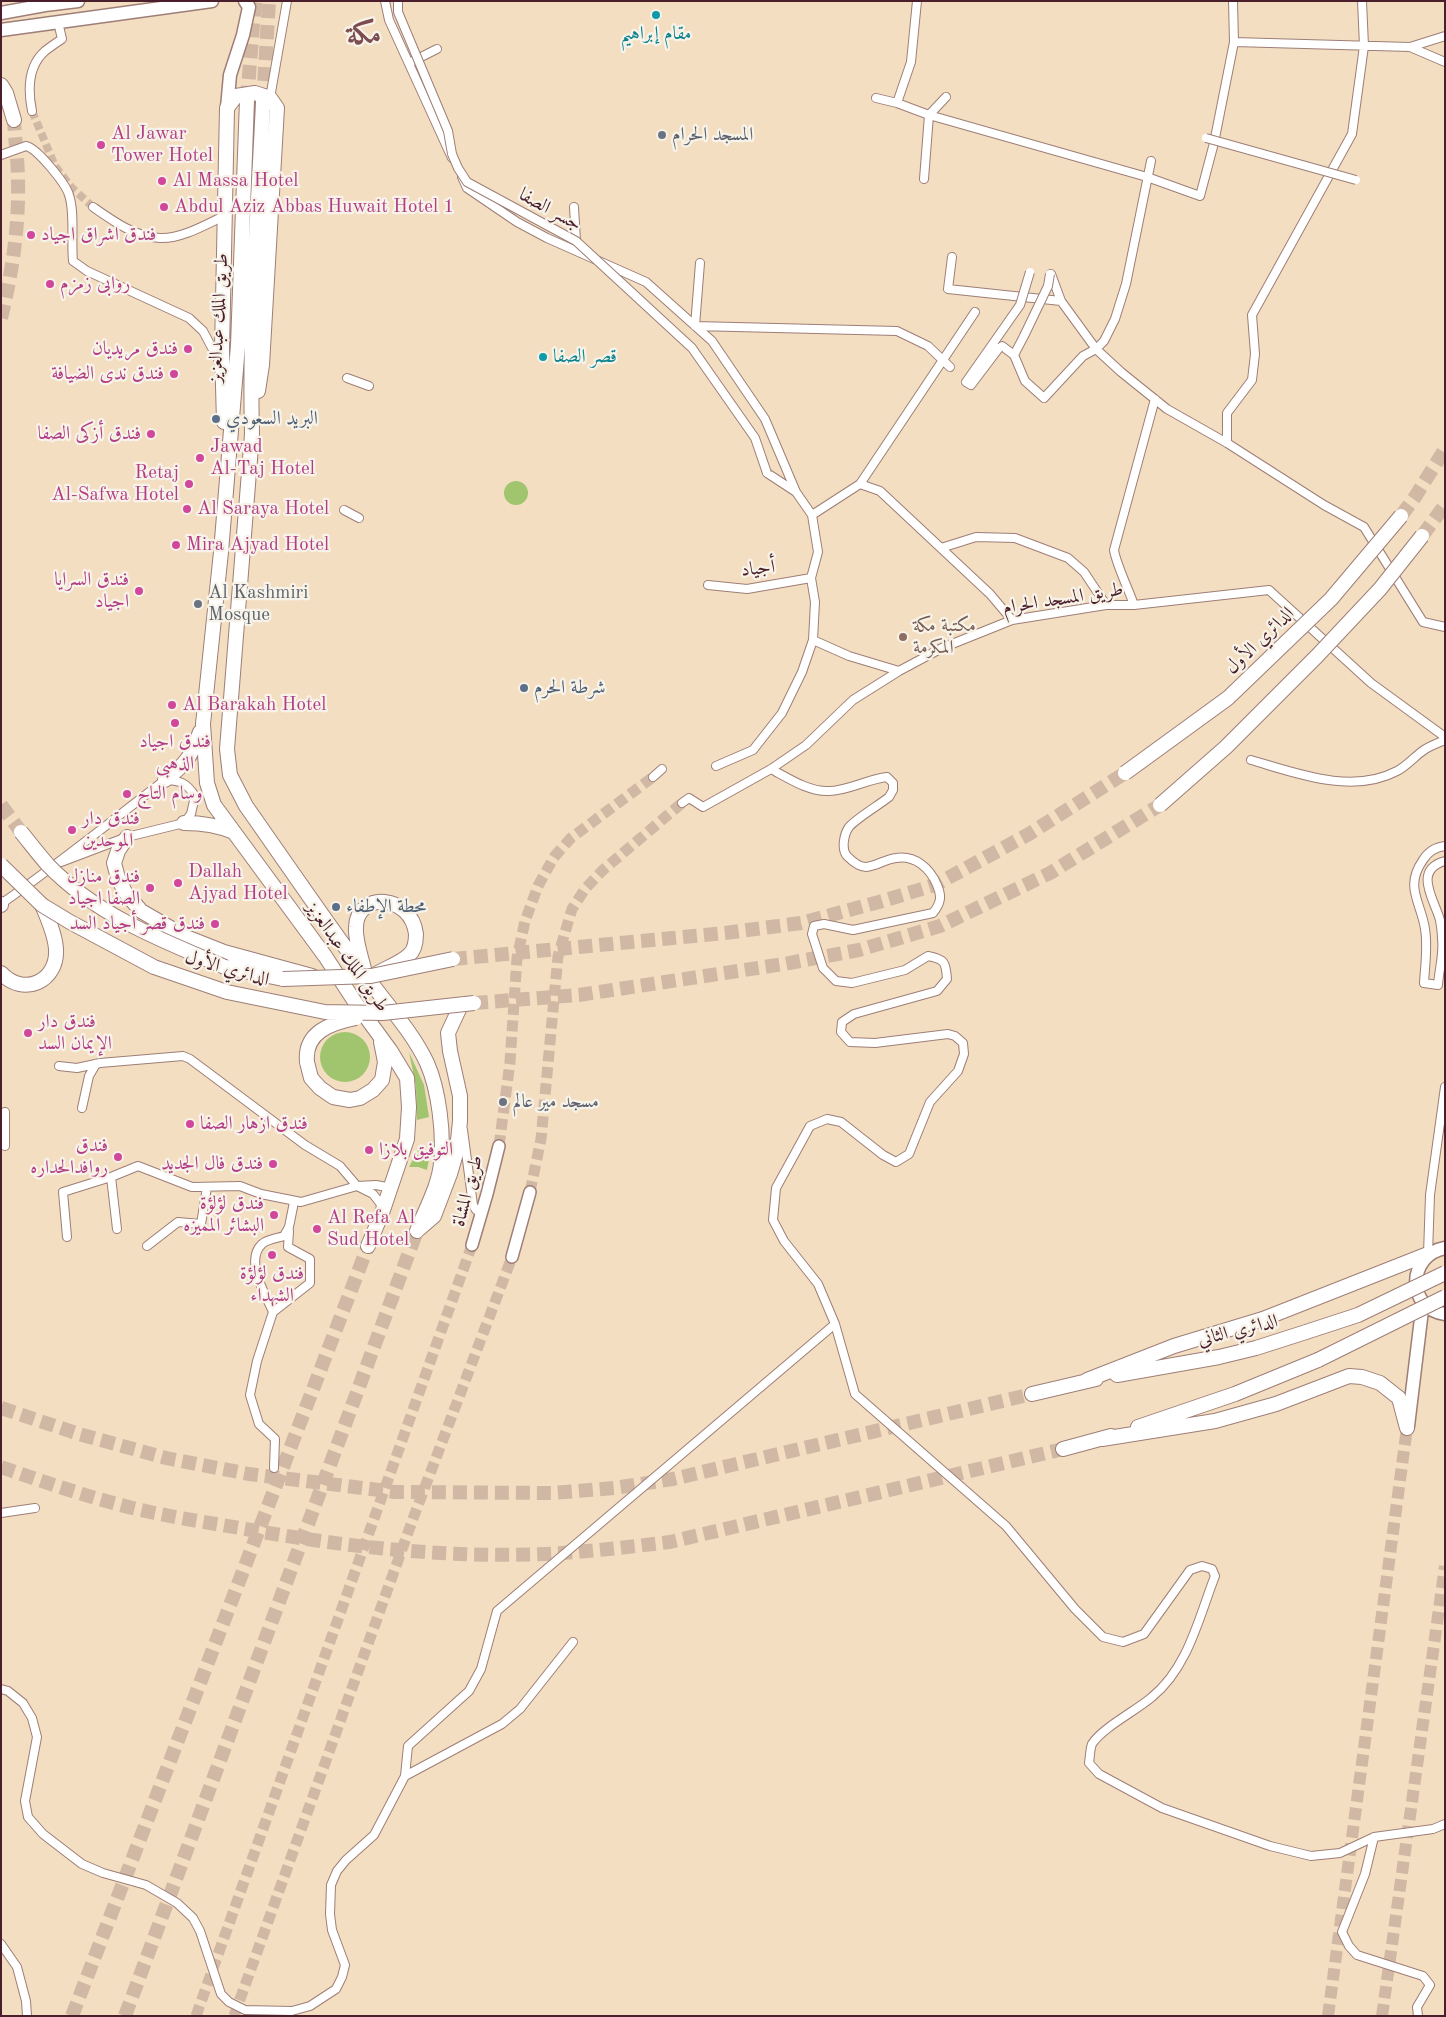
<!DOCTYPE html>
<html>
<head>
<meta charset="utf-8">
<style>
  body { margin:0 }
  #map { position:relative; width:1446px; height:2017px; overflow:hidden; background:#f3dec2; font-family:"Old Standard TT",serif }
  canvas { display:block }
  .frame { position:absolute; inset:0; border:2px solid #4a1f2b; pointer-events:none }
</style>
</head>
<body>
<div id="map">
<canvas width="1446" height="2017"></canvas>
<div class="frame"></div>
</div>
<script>
const c = document.querySelector('canvas').getContext('2d');
c.lineJoin = 'round';
function paint(path, color) { c.fillStyle = color; c.fill(path, 'evenodd'); }
function trace(path, color, width, dash) { c.strokeStyle = color; c.lineWidth = width; c.lineCap = dash ? 'butt' : 'round'; c.setLineDash(dash || []); c.stroke(path); }
function write(font, color, halo, rows, align = 'center') {
  c.font = font + ' "Old Standard TT",Amiri,serif'; c.lineWidth = 4.5; c.setLineDash([]); c.textBaseline = 'middle'; c.strokeStyle = halo; c.fillStyle = color; for (const [text, x, y, turn = 0] of rows) {
    c.save(); c.translate(x, y); c.rotate((+turn || 0) * Math.PI / 180); c.textAlign = isNaN(turn) ? turn : align; if (halo) c.strokeText(text, 0, 0); c.fillText(text, 0, 0); c.restore();
  }
}
paint(new Path2D(`
  M504 493a12 12 0 1 1 24 0a12 12 0 1 1-24 0Z
  M320 1057a25 25 0 1 1 50 0a25 25 0 1 1-50 0Z
  M409,1052L424,1085L429,1117L417,1120L416,1086Z
  M418,1150L424,1151L429,1159L427,1170L418,1167H409Z`), '#a1c46e');
trace(new Path2D(`
  M32,111L55,166L72,188L93,207`), '#d1b8a4', 8, [8, 4]);
trace(new Path2D(`
  M499,1146L510,1062L517,958L525,921L538,886L554,857L571,838L653,777
  M530,1192L541,1139L558,956L572,909L585,889L603,870L682,803
  M196,2016L472,1245
  M234,2016L414,1516L512,1257`), '#d1b8a4', 11, [11, 5.5]);
trace(new Path2D(`
  M1328,2016L1407,1428
  M1382,2016L1445,1566`), '#d1b8a4', 12, [12, 6]);
trace(new Path2D(`
  M247,100L255,1
  M263,102L269,1
  M1,318C12,274 19,228 18,181C18,161 15,140 14,120
  M1401,516L1415,497L1445,449
  M1422,536L1445,505
  M1,805L21,832
  M453,959L725,933L801,923L879,902L935,885L1029,834L1125,773
  M474,1003L579,995L784,964L859,950L940,926L1050,873L1160,805
  M1,1408L79,1434L166,1458L249,1474L395,1492L553,1493L614,1488L673,1479L1032,1394
  M1,1467C50,1484 99,1501 150,1512C183,1519 217,1524 251,1530C348,1547 446,1558 545,1554C587,1552 628,1547 670,1542L1063,1449
  M72,2016L368,1246
  M125,2016L417,1231`), '#d1b8a4', 14, [14, 7]);
const street = new Path2D(`
  M385,1L389,20L452,158
  M1234,42L1410,47L1445,36
  M1410,47L1445,62
  M413,61L437,49
  M270,98L287,1
  M876,98L897,103L929,115L1147,177L1200,196L1214,143L1234,42L1233,1
  M897,103L911,62L917,1
  M32,111C28,91 28,66 45,51C50,47 56,43 62,39L58,22
  M1,155L26,146C37,148 66,184 69,195C75,212 71,242 73,261L87,271L189,318L203,331L219,361
  M462,177L467,188L517,222L547,238L646,282L712,341L765,419L796,492L812,515L818,552L811,578L815,602L813,640L802,672L782,713L753,750L716,766
  M924,179L929,115L946,97
  M93,207C113,221 135,237 160,238C181,239 205,225 224,216
  M574,207L576,241
  M952,257L948,289L1061,301
  M700,263L695,326L897,331L928,346L950,367
  M1051,274L1061,301L1096,349L1121,372L1167,409L1227,443L1324,505L1364,527L1423,622L1445,627
  M1024,336L1014,355L1025,381L1044,398L1083,356L1096,349L1104,341L1115,319L1126,284L1151,161
  M999,348L1002,346L1014,355
  M347,378L369,386
  M1227,443V413L1252,380L1255,354L1252,315L1352,134L1364,46L1362,1
  M767,473L796,492
  M860,484L880,491L990,594L1012,620
  M344,510L359,518
  M812,515L860,484L975,312
  M941,548L976,537L1015,538L1068,558L1084,572L1106,605
  M708,585L747,589L811,578
  M1134,605C1129,590 1116,564 1114,550L1155,399
  M813,640L849,656L899,671
  M1251,760C1296,773 1352,795 1397,771C1407,766 1415,756 1424,750C1430,746 1438,743 1445,740
  M771,769C788,778 809,792 829,791C847,791 868,779 887,777L893,783V790L889,797C879,805 857,818 849,827C844,834 841,849 847,856C852,861 859,867 866,867C876,866 886,859 896,858C915,855 930,868 937,885C942,896 941,903 933,913L853,930L824,924L814,926L812,934L823,968L836,981L852,983L905,970L928,956C945,959 946,963 947,979L937,991L854,1014L842,1022L841,1032L850,1042L875,1043L948,1034L955,1036L963,1043L964,1054L958,1071L930,1102L909,1154L896,1162L883,1155L841,1122L827,1119L810,1126L776,1188L773,1220L784,1241L818,1284L835,1324L855,1394L1006,1526L1075,1609L1103,1637L1123,1642L1144,1634L1190,1570L1202,1566L1212,1569L1215,1576C1199,1617 1188,1668 1152,1697C1137,1710 1102,1728 1092,1744C1090,1749 1090,1757 1089,1763L1099,1774L1162,1808L1270,1846L1311,1856L1340,1853L1374,1837L1433,1829L1445,1824
  M653,777L662,769
  M682,803L689,798L703,807L771,769L806,745L853,700L899,671L942,648L1012,620L1106,605H1134L1269,590L1371,683L1445,737
  M1445,846C1436,847 1428,852 1423,860C1404,887 1421,902 1425,929C1428,947 1425,965 1424,983L1438,985C1439,970 1444,953 1442,939C1442,933 1441,926 1440,920C1435,901 1412,870 1445,861
  M1,904C57,865 110,822 165,780C179,780 187,783 195,796L191,814L184,823L127,837L61,862
  M59,1066L77,1068L100,1063L183,1056L190,1059L305,1145L340,1166L357,1186L373,1194L380,1203L382,1210
  M82,1108L89,1076L96,1064
  M5,1112V1146
  M463,1130L473,1205L476,1210L482,1212
  M111,1177L117,1229
  M67,1237L63,1192L111,1177L138,1166L192,1187L240,1186L261,1194L301,1202L357,1186L376,1185L392,1188
  M147,1246L178,1222L201,1224L207,1187
  M1428,1254L1430,1195L1445,1087
  M273,1312L310,1283V1259L288,1247L289,1231
  M274,1468L275,1439L259,1424L250,1395L257,1361L273,1312C266,1295 244,1261 262,1244C267,1239 278,1238 284,1236L289,1227L294,1202
  M1,1513L35,1508
  M1,1689L8,1691L23,1703L32,1718L37,1737L25,1801L28,1817L43,1834L82,1864L103,1873L146,1885L177,1903L193,1918L200,1931L221,1994L229,2002L245,2010L292,2011L310,2006L336,1989L342,1977L345,1965L332,1930L330,1914L331,1885L337,1871L346,1860L374,1835L405,1776L502,1724L520,1709L573,1642
  M405,1776L408,1746L469,1691L481,1669L497,1611L835,1324
  M1374,1837L1365,1874L1342,1932L1349,1946L1357,1955L1423,1976L1430,1985L1417,2007L1418,2016
  M1,1944L17,1967L26,2001L27,2016`);
const secondary = new Path2D(`
  M472,1245L487,1194L499,1146
  M512,1257L530,1192`);
const primary = new Path2D(`
  M1,13L45,5L78,1
  M1,30L212,1
  M227,108L230,75L243,35L249,7L245,1
  M1445,1248C1407,1255 1406,1309 1445,1314
  M1408,1426L1423,1302`);
const highway = new Path2D(`
  M1,85L6,93L14,120
  M247,100L238,345L221,552L203,724L207,783L214,805L325,956L355,1002L390,1050L407,1078L409,1107L407,1139L382,1213L368,1246
  M263,102C258,213 249,324 252,434L227,749L230,775L246,806C286,863 325,920 366,976C386,1004 412,1031 427,1063C439,1090 444,1134 441,1163C439,1186 425,1210 417,1231
  M224,422L222,350L227,108L236,96L255,93L270,98L277,108L262,365L258,391
  M165,780C186,764 191,757 200,732
  M184,823C202,823 217,825 234,832
  M127,837L118,851L114,863L118,878L125,892L141,911L186,937L224,952L312,976
  M1,905V904
  M225,967L283,979
  M364,969C361,956 355,940 356,927C357,891 411,894 416,934C416,941 415,950 409,955C401,963 386,968 376,974
  M1,973C23,997 58,982 56,949C55,934 48,919 42,905
  M307,1062L311,1078L320,1088L333,1097L350,1100L360,1098L373,1090L382,1080L385,1062L381,1042
  M419,1229L434,1216L450,1174L457,1150L460,1121V1096L450,1051L448,1033L461,1005
  M1117,1375L1219,1357L1256,1348L1306,1332
  M1087,1380L1174,1346L1263,1319L1428,1254
  M1032,1394L1096,1379
  M1138,1427L1235,1394L1318,1360
  M1102,1439L1215,1421L1276,1404L1349,1376L1362,1377L1380,1383L1399,1398L1407,1428
  M1063,1449L1111,1436`);
trace(street, '#9e7e76', 10);
trace(secondary, '#9e7e76', 14);
trace(primary, '#9e7e76', 15);
trace(highway, '#9e7e76', 16);
trace(street, '#fff', 8);
trace(secondary, '#fff', 11);
trace(primary, '#fff', 12);
trace(highway, '#fff', 14);
const streetBridge = new Path2D(`
  M398,1V12L448,131L452,154L458,168L467,182L576,241L692,348L755,438L767,473
  M1206,138L1356,180
  M1024,336L1048,286L1050,274
  M999,348L971,385L966,382L1020,305L1030,272`);
const highwayBridge = new Path2D(`
  M1125,773L1228,698L1331,599L1401,516
  M1160,805L1226,747L1317,656L1380,589L1422,536
  M21,832C30,843 39,855 48,865C96,915 163,941 225,967
  M1,865L42,905L70,922L154,967L227,992L325,1012L383,1013L474,1003
  M283,979L371,976L453,959
  M307,1062C304,1032 331,1023 356,1018
  M1306,1332L1358,1315L1445,1273
  M1318,1360L1445,1297`);
trace(streetBridge, '#9e7e76', 10, []);
trace(highwayBridge, '#9e7e76', 16, []);
trace(streetBridge, '#fff', 8);
trace(highwayBridge, '#fff', 14);
for (const [x, y, r, color] of [
  [656,15,5,"#0f9aa8"],
  [662,135,5,"#6b7280"],
  [101,145,5,"#d1479c"],
  [162,181,5,"#d1479c"],
  [164,207,5,"#d1479c"],
  [31,235,5,"#d1479c"],
  [50,284,5,"#d1479c"],
  [188,349,5,"#d1479c"],
  [543,357,5,"#0f9aa8"],
  [174,374,5,"#d1479c"],
  [216,419,5,"#5c6f8a"],
  [151,434,5,"#d1479c"],
  [200,458,5,"#d1479c"],
  [189,484,5,"#d1479c"],
  [187,509,5,"#d1479c"],
  [176,545,5,"#d1479c"],
  [139,591,5,"#d1479c"],
  [198,604,5,"#6b7280"],
  [903,637,5,"#8d6e63"],
  [524,688,5,"#5c6f8a"],
  [172,705,5,"#d1479c"],
  [175,723,5,"#d1479c"],
  [127,794,5,"#d1479c"],
  [72,830,5,"#d1479c"],
  [178,883,5,"#d1479c"],
  [150,888,5,"#d1479c"],
  [336,907,5,"#5c6f8a"],
  [215,924,5,"#d1479c"],
  [28,1033,5,"#d1479c"],
  [503,1102,5,"#6b7280"],
  [190,1124,5,"#d1479c"],
  [369,1150,5,"#d1479c"],
  [118,1157,5,"#d1479c"],
  [273,1164,5,"#d1479c"],
  [274,1215,5,"#d1479c"],
  [317,1229,5,"#d1479c"],
  [272,1255,5,"#d1479c"]
]) { const dot = new Path2D(); dot.arc(x, y, r, 0, 2 * Math.PI); c.fillStyle = color; c.fill(dot); trace(dot, '#f7f3e8', 2); }
write('19px', '#0d838f', '#f7f3e8', [
  ["مقام إبراهيم",656,34],
  ["قصر الصفا",553,357,"left"]
]);
write('19px', '#b23c85', '#f7f3e8', [
  ["Al Jawar",111,134],
  ["Tower Hotel",111,156],
  ["Al Massa Hotel",172,181],
  ["Abdul Aziz Abbas Huwait Hotel 1",174,207],
  ["فندق اشراق اجياد",41,235],
  ["روابی زمزم",60,284],
  ["فندق مريديان",178,349,"right"],
  ["فندق ندى الضيافة",164,374,"right"],
  ["فندق أزكى الصفا",141,434,"right"],
  ["Jawad",210,447],
  ["Al-Taj Hotel",210,469],
  ["Retaj",179,473,"right"],
  ["Al-Safwa Hotel",179,495,"right"],
  ["Al Saraya Hotel",197,509],
  ["Mira Ajyad Hotel",186,545],
  ["فندق السرايا",129,580,"right"],
  ["اجياد",129,602,"right"],
  ["Al Barakah Hotel",182,705],
  ["فندق اجیاد",175,742,"center"],
  ["الذهبی",175,764,"center"],
  ["وسام التاج",137,794],
  ["فندق دار",82,819],
  ["الموحدین",82,841],
  ["Dallah",188,872],
  ["Ajyad Hotel",188,894],
  ["فندق منازل",140,877,"right"],
  ["الصفا اجیاد",140,899,"right"],
  ["فندق قصر أجياد السد",205,924,"right"],
  ["فندق دار",38,1022],
  ["الإيمان السد",38,1044],
  ["فندق ازهار الصفا",200,1124],
  ["فندق",108,1146,"right"],
  ["روافدالحدارہ",108,1168,"right"],
  ["التوفيق بلازا",379,1150],
  ["فندق فال الجديد",263,1164,"right"],
  ["فندق لؤلؤة",264,1204,"right"],
  ["البشائر المميزه",264,1226,"right"],
  ["Al Refa Al",327,1218],
  ["Sud Hotel",327,1240],
  ["فندق لؤلؤة",272,1274,"center"],
  ["الشهداء",272,1296,"center"]
], 'left');
write('19px', '#5b616d', '#f7f3e8', [
  ["المسجد الحرام",672,135],
  ["Al Kashmiri",208,593],
  ["Mosque",208,615],
  ["مسجد مير عالم",513,1102]
], 'left');
write('19px', '#4a1f2b', '#f7f3e8', [
  ["جسر الصفا",550,210,29],
  ["طريق الملك عبدالعزيز",219,318,-87],
  ["أجياد",758,569,-6],
  ["طريق المسجد الحرام",1063,599,-9],
  ["الدائري الأول",1260,641,-44],
  ["طريق الملك عبدالعزيز",347,957,55],
  ["الدائري الأول",227,969,16],
  ["طريق المشاة",468,1191,-75],
  ["الدائري الثاني",1238,1331,-14]
]);
write('19px', '#4e5e75', '#f7f3e8', [
  ["البريد السعودي",226,419],
  ["شرطة الحرم",534,688],
  ["محطة الإطفاء",346,907]
], 'left');
write('19px', '#785e54', '#f7f3e8', [
  ["مكتبة مكة",913,626],
  ["المكرمة",913,648]
], 'left');
write('bold 29px', '#7c4c50', '#f7f3e8', [
  ["مكة",364,35]
]);
</script>
</body>
</html>
